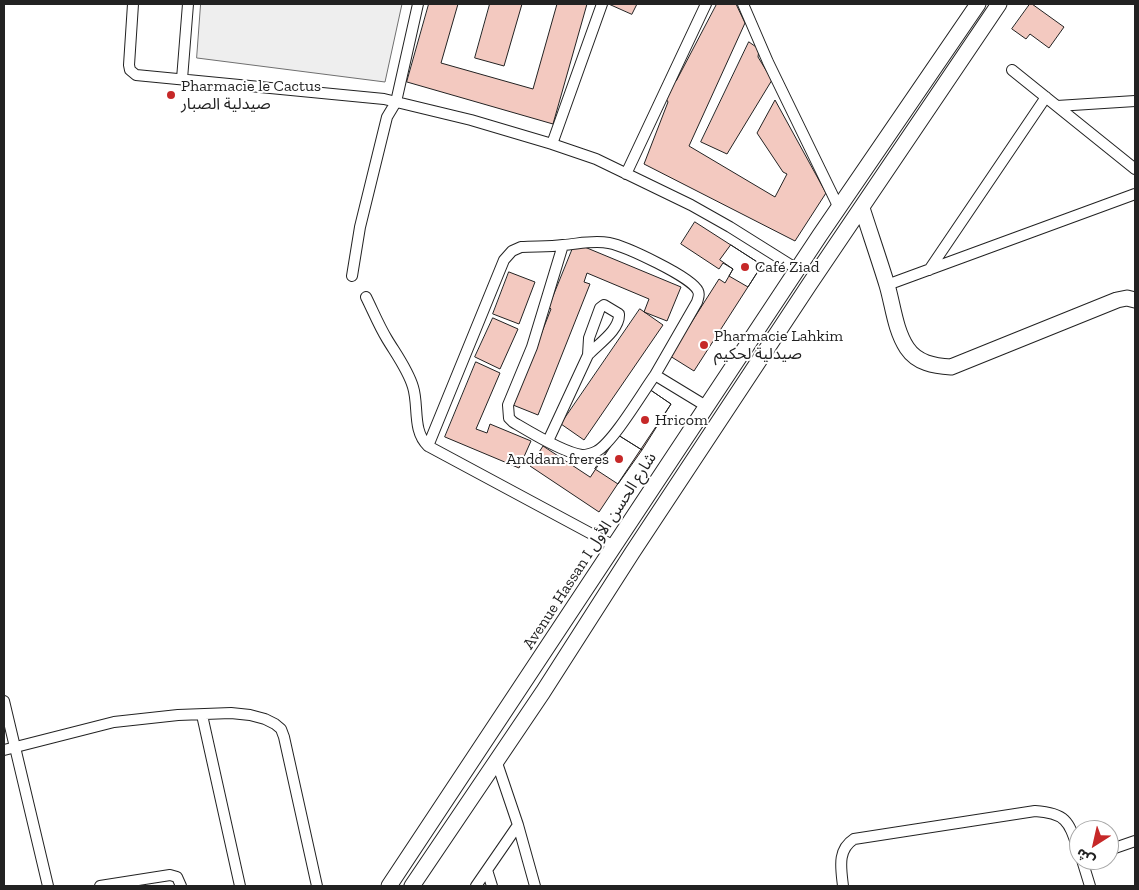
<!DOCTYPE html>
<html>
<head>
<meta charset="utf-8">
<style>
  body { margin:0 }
  #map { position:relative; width:1139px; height:890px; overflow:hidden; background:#fff; font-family:"Zilla Slab","Noto Sans Arabic",serif }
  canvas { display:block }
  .frame { position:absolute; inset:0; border:5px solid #222; pointer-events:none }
  .north { position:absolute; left:1069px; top:820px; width:50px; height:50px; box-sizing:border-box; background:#fff; border:1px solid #a7a7a7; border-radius:50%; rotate:215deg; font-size:14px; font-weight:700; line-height:20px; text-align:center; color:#222 }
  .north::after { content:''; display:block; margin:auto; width:18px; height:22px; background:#c62828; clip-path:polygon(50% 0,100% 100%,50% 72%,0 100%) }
</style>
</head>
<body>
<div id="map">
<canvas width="1139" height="890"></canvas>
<div class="frame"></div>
<div class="north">ش</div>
</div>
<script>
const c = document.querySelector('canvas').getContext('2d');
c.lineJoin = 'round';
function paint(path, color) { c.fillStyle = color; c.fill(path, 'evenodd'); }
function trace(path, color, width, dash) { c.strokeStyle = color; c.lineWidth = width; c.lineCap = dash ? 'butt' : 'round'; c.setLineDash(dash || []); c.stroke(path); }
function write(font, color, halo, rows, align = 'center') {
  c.font = font + ' "Zilla Slab","Noto Sans Arabic",serif'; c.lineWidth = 4; c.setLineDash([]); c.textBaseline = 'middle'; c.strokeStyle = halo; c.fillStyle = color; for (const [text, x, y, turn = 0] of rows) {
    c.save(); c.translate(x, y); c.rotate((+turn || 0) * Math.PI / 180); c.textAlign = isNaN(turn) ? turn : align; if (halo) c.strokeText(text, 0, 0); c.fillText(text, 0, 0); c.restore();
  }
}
const green = new Path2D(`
  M201,4H402L385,82L197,58Z`);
paint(green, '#eee');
trace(green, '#6f6f6f', 1);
const building = new Path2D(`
  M429,4H458L441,63L533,89L557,4H587L553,124L407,82Z
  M490,4H522L504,66L475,58Z
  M609,4H637L632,14Z
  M717,4H736L745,23L689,146L775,197L787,174L783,172L757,133L775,100L826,193L795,241L644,164L668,102L665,97L672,84L676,81Z
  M1030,4H1032L1064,27L1049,48L1030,34L1026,39L1012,29Z
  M749,42L759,49L758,57L772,80L727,154L701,142Z
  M695,222L762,265L694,371L670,356L719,279L725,283L733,269L723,263L719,269L681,244Z
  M575,243L681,287L667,321L644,312L649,299L587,273L584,282L590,284L538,415L513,405L551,309L549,307Z
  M731,245L762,265L748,287L729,276L733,269L720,260Z
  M509,272L535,282L519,324L493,314Z
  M640,309L663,325L584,440L561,424Z
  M493,318L518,329L500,369L475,357Z
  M476,362L500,373L476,429L487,433L490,424L531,441L519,468L445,437Z
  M649,389L671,404L599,512L530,466L543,446L590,477Z
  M649,389L671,404L642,450L618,435Z
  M618,435L642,450L618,484L595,469Z`);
paint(building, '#f3c9c0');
trace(building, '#222', 1);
const street = new Path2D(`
  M133,4L129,65L130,70L136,75L384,99L471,120L552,144L596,159L691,205L730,227L797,269
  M743,4L768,62L839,208
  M1012,70L1135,169
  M182,79L188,4
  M1057,106L1135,101
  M552,144L602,4
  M626,174L706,4
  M563,245L532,347L508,405L509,418L513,422C530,432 564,453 582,455C587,455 593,453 597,451C614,441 642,393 655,375L706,406
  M929,270L1046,97
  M352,276L360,227L387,117L396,102L418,4
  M887,285L1135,194
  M366,297C373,311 379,326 387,339C396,354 408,370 413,387C419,406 412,431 428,446
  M548,441L588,355L589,338L600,308L604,305L619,314C620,330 598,344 588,355
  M614,546L428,446L504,260L512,251L521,247C535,246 549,247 563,245C578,244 593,240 609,243C625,246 692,277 698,291C700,295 698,298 697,302L655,375
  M4,701L48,886
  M202,715L240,886
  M4,750L114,722L178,715L231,713L250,715L265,719L275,724L281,729L284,737L317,886
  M496,760L518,825L535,886
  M1109,850L1135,841
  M1082,860L1090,886
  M487,870L492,886
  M100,886L170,875L177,877L181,886
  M476,886L518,825
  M843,886C841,868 837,850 854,839L1035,811C1068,813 1069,823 1079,852`);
const secondary = new Path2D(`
  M862,208C870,233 879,259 887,285C893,305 895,330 907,348C917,363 934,366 951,367L1117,300L1127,298L1135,300
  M389,886L820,235L978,4
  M412,886L543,692L632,553L809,285L999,4`);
trace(street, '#222', 12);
trace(secondary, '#222', 17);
trace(street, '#fff', 10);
trace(secondary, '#fff', 15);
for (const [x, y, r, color] of [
  [171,95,5,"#c62828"],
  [745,267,5,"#c62828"],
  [704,345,5,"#c62828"],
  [645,420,5,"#c62828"],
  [619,459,5,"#c62828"]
]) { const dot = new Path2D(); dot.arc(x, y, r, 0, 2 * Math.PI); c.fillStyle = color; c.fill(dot); trace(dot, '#fff', 2); }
write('16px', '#222', '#fff', [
  ["Pharmacie le Cactus",181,86],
  ["صيدلية الصبار",181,104],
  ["Café Ziad",755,267],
  ["Pharmacie Lahkim",714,336],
  ["صيدلية لحكيم",714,354],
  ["Hricom",655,420],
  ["Anddam freres",609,459,"right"]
], 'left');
write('16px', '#222', '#fff', [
  ["Avenue Hassan I شارع الحسن الأول",590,551,-57]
]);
</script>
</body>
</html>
